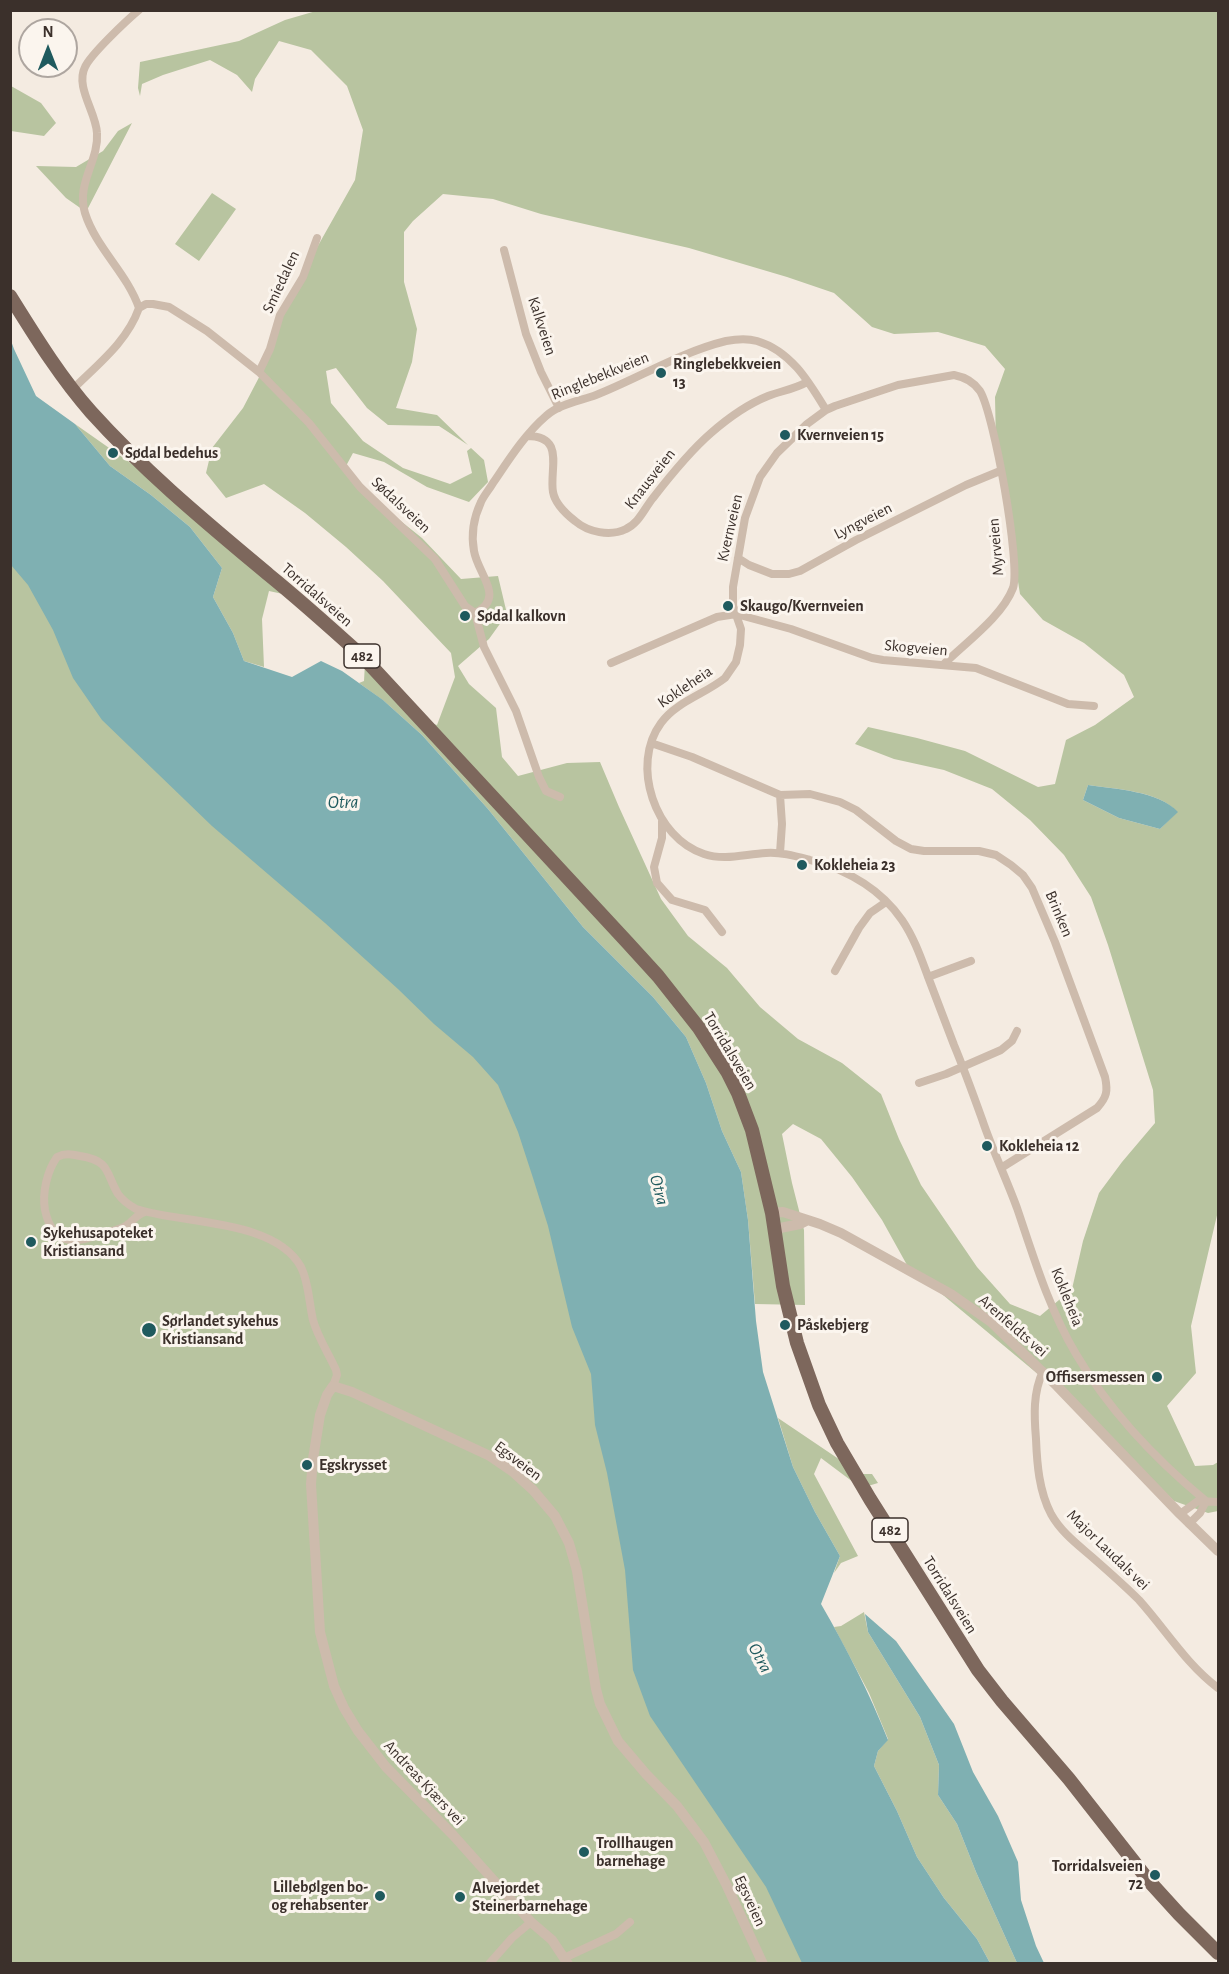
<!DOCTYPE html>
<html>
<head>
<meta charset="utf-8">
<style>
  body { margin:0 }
  #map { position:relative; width:1229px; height:1974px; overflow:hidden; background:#f4ebe1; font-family:"Alegreya Sans",sans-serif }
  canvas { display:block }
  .frame { position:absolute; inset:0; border:12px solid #3b302b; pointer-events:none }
  .north { position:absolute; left:18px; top:18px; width:60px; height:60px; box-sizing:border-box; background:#fbf5ee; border:2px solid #aea6a0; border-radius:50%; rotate:0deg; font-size:16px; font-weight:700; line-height:24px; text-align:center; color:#3b302b }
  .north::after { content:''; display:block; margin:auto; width:21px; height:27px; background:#1f5a5e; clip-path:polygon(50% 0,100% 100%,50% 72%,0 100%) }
</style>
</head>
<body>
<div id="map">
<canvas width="1229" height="1974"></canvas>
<div class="frame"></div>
<div class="north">N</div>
</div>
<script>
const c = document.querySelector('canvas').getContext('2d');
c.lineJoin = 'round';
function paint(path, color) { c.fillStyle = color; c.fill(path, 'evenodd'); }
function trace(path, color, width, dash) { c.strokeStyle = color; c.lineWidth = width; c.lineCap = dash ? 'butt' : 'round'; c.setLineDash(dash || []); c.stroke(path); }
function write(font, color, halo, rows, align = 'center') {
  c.font = font + ' "Alegreya Sans",sans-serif'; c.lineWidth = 6; c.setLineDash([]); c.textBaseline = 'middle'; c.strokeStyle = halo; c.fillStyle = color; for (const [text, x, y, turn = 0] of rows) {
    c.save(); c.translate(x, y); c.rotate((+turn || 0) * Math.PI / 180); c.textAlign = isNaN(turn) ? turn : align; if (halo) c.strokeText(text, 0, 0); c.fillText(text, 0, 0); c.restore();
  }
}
paint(new Path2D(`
  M316,11H1218V1211L1191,1326L1196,1373L1167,1406L1195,1466L1213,1465L1218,1462V1511L1208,1513L1174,1501L1099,1432L1063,1395L907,1265L882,1220L852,1177L821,1139L793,1124L782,1134L792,1183L804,1230L805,1305L755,1304L748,1220L741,1172L722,1131L706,1083L686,1037L653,997L583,927L488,809L422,735L384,701L359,683L364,681L365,663L325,622L298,599L292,596L269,591L262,619L264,667L244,661L233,633L213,597L222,568L190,527L151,495L110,466L75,424L169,490L244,555L340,634L425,721L437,725L455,677L451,653L383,581L346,547L305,513L264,484L226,498L206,473L212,448L243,408L267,362L278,327L306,267L355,180L363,130L347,86L311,50L279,41L255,79L252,92L237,75L210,60L163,75L142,84L140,96L138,88L140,62L239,41L285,20ZM443,194L493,199L541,214L689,248L787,277L834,293L872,327L894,334L938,332L985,346L1005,369L995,397L996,445L1020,594L1043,620L1084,643L1124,675L1134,697L1095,725L1066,740L1055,784L1038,787L965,751L917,738L868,727L855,744L894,759L944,770L992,789L1030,820L1064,855L1091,897L1108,945L1153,1090L1155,1123L1122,1162L1099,1193L1083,1241L1072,1289L1040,1316L1010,1304L977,1267L921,1185L899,1139L881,1094L842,1063L798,1039L760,1007L727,968L688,936L661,899L619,807L600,762L567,763L518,776L502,757L496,708L469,684L458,666L489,639L507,614L498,576L461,579L422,538L378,503L346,466L353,453L384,462L427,487L469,502L488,482L484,460L471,448L467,451L472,473L450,484L403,468L363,441L331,403L326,371L336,368L367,408L388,425L439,426L468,445L437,415L396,408L412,362L417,329L404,282V232L413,221ZM1088,785C1115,789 1160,791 1177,812L1160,829L1119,818L1083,800Z
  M11,86L41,103L56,123L44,136L11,131Z
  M132,123L86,212L66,198L36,166L76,167L103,151L118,131Z
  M212,193L236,209L199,261L175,244Z
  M11,481L519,1042L868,1963H11Z
  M778,1418L861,1474H872L878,1483L861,1488L821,1458L814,1474L858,1556L841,1563L834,1573L840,1556L815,1512L793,1467Z
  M864,1612L868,1632L920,1717L939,1765L938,1795L957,1824L976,1872L1017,1963H990L977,1939L944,1898L917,1857L897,1811L874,1766L878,1751L888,1739L869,1693L834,1627L841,1626Z`), '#b8c4a0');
paint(new Path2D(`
  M10,338L14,349L36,396L75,424L110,466L151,495L190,527L222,568L213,597L233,633L244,661L292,677L321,661L342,671L383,700L422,735L488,809L583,927L653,997L686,1037L706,1083L722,1131L741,1172L748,1220L756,1321L763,1372L793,1467L815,1512L840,1556L821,1604C847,1649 869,1692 888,1740L878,1751L874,1766L897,1811L917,1857L944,1898L977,1939L990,1963H802L766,1887L650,1716L633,1670L625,1570L607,1473L595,1425L591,1374L572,1327L548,1226L533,1178L518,1132L498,1085L473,1057L434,1024L398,989L325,923L212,826L102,720L73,678L53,630L28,585L11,565Z
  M1088,785C1115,789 1159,791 1178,812L1160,829L1119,818L1083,800Z
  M865,1614L896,1641L954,1724L973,1772L998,1816L1018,1862L1021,1900L1036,1946L1044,1963H1017L976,1872L957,1824L938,1795L939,1765L920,1717L868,1632Z`), '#7fb0b2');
trace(new Path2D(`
  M139,10C126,21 91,54 85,67C75,87 96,112 97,133C99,161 76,183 85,213C96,248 127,273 139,308
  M504,250L526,334L541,372L559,408
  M259,372L270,349L280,315L303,277L317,238
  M73,389C98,364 127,342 139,308L146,304H153L169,307L207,331L259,372L309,423L360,487L435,559L465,606L475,613L484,647L516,711L539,777L546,791L560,797
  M527,436C566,436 549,469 553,492C555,503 566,514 575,521C588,532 610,537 626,529C639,523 644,509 653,498C670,476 689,452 711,433C727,419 748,404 768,396C781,391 795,389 807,382
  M738,558L749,565L772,574H789L800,571L856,540L966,485L1000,471
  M475,613C506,597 478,575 474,551C471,535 474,517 481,502C484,495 489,490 493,483C508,461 525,434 546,416C559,404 580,401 596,395C639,378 681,352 726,341C736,339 747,338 757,341C791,351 809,382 826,410
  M611,663L717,617L736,614L791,629L872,658L883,660L976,668L1068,704L1094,706
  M943,665C965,643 1002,617 1013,588C1021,564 994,414 980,391C974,382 964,377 954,375L898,385L835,406L826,410L807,424L777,453L760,477L745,518L733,587V606L741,629L740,645L736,662L725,678C705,694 676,702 661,723C630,765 655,838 704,854C725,861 745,854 766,853C781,852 795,856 810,860C847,870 880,888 902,920C915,939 922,961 930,982C938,1003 946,1024 954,1045C964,1069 973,1094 982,1119C992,1149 1006,1178 1017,1208C1034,1258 1049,1309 1076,1354C1110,1412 1155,1459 1206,1501
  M651,743L692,757L780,795L810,794L840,802L856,810L896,841L911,849L924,851H979L996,855L1011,865L1023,875L1032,888L1055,942L1105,1077C1108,1091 1107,1097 1097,1108L1001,1168
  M662,821V838L654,867L657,883L672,900L705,910L722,932
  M780,853L782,824L780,795
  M835,971L859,928L870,913L886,902
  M928,977L971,961
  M919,1083L946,1074L1001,1050L1012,1041L1017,1031
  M145,1212C136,1215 134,1220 127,1225C122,1229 111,1231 105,1233C76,1243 53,1248 45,1210C42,1193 47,1171 57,1157C65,1153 71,1154 80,1156C111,1161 105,1172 118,1194C123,1201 129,1205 136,1209C182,1224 275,1219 301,1267C309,1283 309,1303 313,1320C318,1338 329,1354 336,1370L337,1375L333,1386
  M1043,1371C1033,1393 1034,1415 1036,1439C1037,1464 1039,1491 1051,1514C1061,1532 1077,1544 1092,1557C1108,1571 1124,1585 1139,1600C1166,1630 1186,1664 1218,1688
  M1180,1514L1198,1501L1218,1502
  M1189,1524L1200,1513L1206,1501
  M564,1958L616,1934L630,1922
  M489,1964L512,1938L531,1922`), '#cdbbac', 8);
trace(new Path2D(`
  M772,1213L783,1212L820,1224L841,1233L951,1294L991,1322L1057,1386L1180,1514L1218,1551
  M775,1229L800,1224L806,1221
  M568,1964L552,1940L531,1922L453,1835L386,1767L358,1731L344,1708L334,1686L320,1632L311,1484L313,1459L320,1415L327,1395L333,1386L352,1392L490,1456L512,1471L533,1490L555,1516L569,1543L577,1571L596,1689L600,1704L618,1741L646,1774L677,1806L704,1842L726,1884L763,1964`), '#cdbbac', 10);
trace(new Path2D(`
  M10,296C35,336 60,377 91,412C145,472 207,523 269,575C301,601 331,628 362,656L627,942L658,976L699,1028L728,1073L738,1093L752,1130L772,1213L783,1286L797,1343L819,1405L837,1443L870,1499L978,1670L1002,1701L1069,1779L1149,1881L1179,1914L1218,1953`), '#7d675c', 14);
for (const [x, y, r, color] of [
  [661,373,6,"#1f5a5e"],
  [785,435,6,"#1f5a5e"],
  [113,453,6,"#1f5a5e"],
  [728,606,6,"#1f5a5e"],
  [465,616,6,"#1f5a5e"],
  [802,865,6,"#1f5a5e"],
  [987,1146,6,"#1f5a5e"],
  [31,1242,6,"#1f5a5e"],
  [785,1325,6,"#1f5a5e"],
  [149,1330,8,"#1f5a5e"],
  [1157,1377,6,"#1f5a5e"],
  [307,1465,6,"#1f5a5e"],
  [584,1852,6,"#1f5a5e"],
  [1155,1875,6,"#1f5a5e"],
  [380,1896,6,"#1f5a5e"],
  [460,1897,6,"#1f5a5e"]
]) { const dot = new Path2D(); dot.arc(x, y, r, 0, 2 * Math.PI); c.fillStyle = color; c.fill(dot); trace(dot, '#fbf5ee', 2); }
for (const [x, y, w] of [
  [362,656,36],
  [890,1530,36]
]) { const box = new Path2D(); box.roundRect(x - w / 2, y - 12, w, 24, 4.5); c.fillStyle = '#fbf5ee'; c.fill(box); trace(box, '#3b302b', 1.5); }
write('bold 15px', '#3b302b', null, [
  ["482",362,656],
  ["482",890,1530]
]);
write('16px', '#3b302b', '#fbf5ee', [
  ["Smiedalen",281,282,-65],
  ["Kalkveien",542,326,72],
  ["Ringlebekkveien",600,376,-22],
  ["Knausveien",650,479,-52],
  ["Sødalsveien",401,505,43],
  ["Lyngveien",863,521,-27],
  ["Kvernveien",730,528,-77],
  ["Myrveien",996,547,-95],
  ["Torridalsveien",317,595,41],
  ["Skogveien",916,648,5],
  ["Kokleheia",685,687,-34],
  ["Brinken",1059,914,67],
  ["Torridalsveien",730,1051,59],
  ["Kokleheia",1067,1297,68],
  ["Arenfeldts vei",1013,1326,41],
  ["Egsveien",518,1461,37],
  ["Major Laudals vei",1108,1550,44],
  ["Torridalsveien",950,1595,58],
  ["Andreas Kjærs vei",424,1783,47],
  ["Egsveien",750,1901,65]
]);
write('bold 16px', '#3b302b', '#fbf5ee', [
  ["Ringlebekkveien",673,364],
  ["13",673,382],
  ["Kvernveien 15",797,435],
  ["Sødal bedehus",125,453],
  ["Skaugo/Kvernveien",740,606],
  ["Sødal kalkovn",477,616],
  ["Kokleheia 23",814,865],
  ["Kokleheia 12",999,1146],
  ["Sykehusapoteket",43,1233],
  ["Kristiansand",43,1251],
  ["Sørlandet sykehus",162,1321],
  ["Kristiansand",162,1339],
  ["Påskebjerg",797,1325],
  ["Offisersmessen",1145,1377,"right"],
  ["Egskrysset",319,1465],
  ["Trollhaugen",596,1843],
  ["barnehage",596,1861],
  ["Torridalsveien",1143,1866,"right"],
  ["72",1143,1884,"right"],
  ["Lillebølgen bo-",368,1887,"right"],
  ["og rehabsenter",368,1905,"right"],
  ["Alvejordet",472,1888],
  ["Steinerbarnehage",472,1906]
], 'left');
write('italic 18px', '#1f5a5e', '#fbf5ee', [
  ["Otra",343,803],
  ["Otra",659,1190,75],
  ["Otra",760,1658,62]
]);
</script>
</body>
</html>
